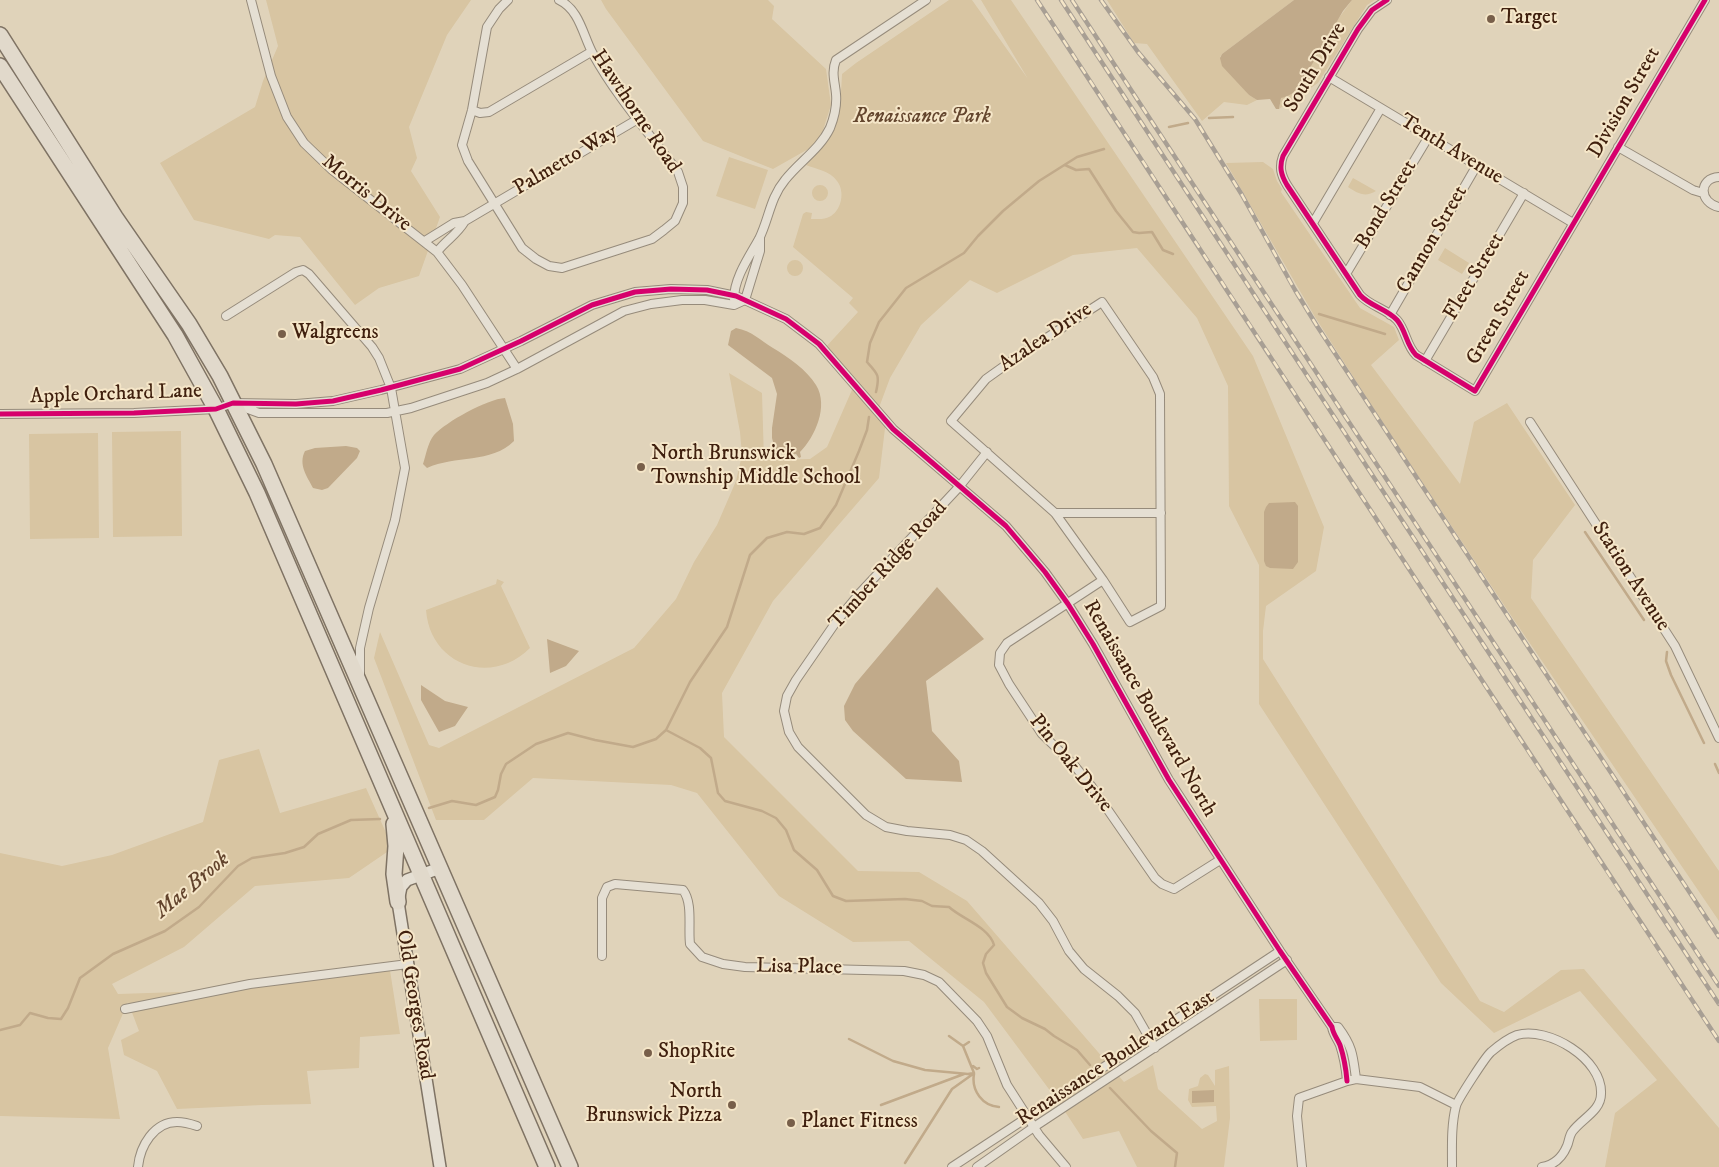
<!DOCTYPE html>
<html>
<head>
<meta charset="utf-8">
<style>
  body { margin:0 }
  canvas { display:block; background:#e0d3ba }
</style>
</head>
<body>
<canvas width="1719" height="1167"></canvas>
<script>
const c = document.querySelector('canvas').getContext('2d');
c.lineJoin = 'round';
function paint(path, color) { c.fillStyle = color; c.fill(path, 'evenodd'); }
function trace(path, color, width, dash) { c.strokeStyle = color; c.lineWidth = width; c.lineCap = dash ? 'butt' : 'round'; c.setLineDash(dash || []); c.stroke(path); }
function write(font, color, halo, rows, align = 'center') {
  c.font = font + ' "IM FELL DW Pica",serif'; c.lineWidth = 4; c.setLineDash([]); c.textBaseline = 'middle'; c.strokeStyle = halo; c.fillStyle = color; for (const [text, x, y, turn = 0] of rows) {
    c.save(); c.translate(x, y); c.rotate((+turn || 0) * Math.PI / 180); c.textAlign = isNaN(turn) ? turn : align; if (halo) c.strokeText(text, 0, 0); c.fillText(text, 0, 0); c.restore();
  }
}
paint(new Path2D(`
  M266,0H471L447,35L409,127L417,158L411,171L440,217L419,276L379,288L355,305L300,237L275,235L269,239L194,220L160,163L255,107L263,81L278,46Z
  M601,0H768L774,6L772,19L826,69L831,105L819,143L773,169L703,141L606,9Z
  M949,0H972L1028,79L981,0H1011L1253,356L1324,527L1316,571L1266,606L1263,631V659L1480,1001L1504,1012L1561,970L1584,969L1719,1128V1167H1605L1615,1113L1657,1080L1580,991L1494,1033L1441,983L1259,704V565L1229,506L1228,386L1197,318L1137,248L1073,255L997,293L970,280L921,325L890,378L877,413L886,420L879,478L773,601L722,693L724,737L858,871L919,872L967,901L1124,1082L1153,1065L1158,1089L1202,1129L1217,1121L1216,1106L1192,1107L1188,1100L1189,1089L1198,1086L1200,1078L1205,1074L1208,1075L1215,1086V1070L1229,1066L1230,1118L1224,1167H1137L1119,1131L1083,1139L1060,1104L984,1002L909,941L853,942L779,896L697,793L671,785L533,778L484,820H436L374,658L380,632L429,745L439,748L634,648L676,599L694,562L717,525L736,481L742,455L740,432L729,373L762,393L764,460L810,459L827,447L855,383L824,349L858,312L849,303L853,298L793,247L803,214L806,212L812,213L811,219C818,219 825,220 831,216C842,209 845,191 837,181C830,171 816,169 806,165C837,133 840,118 842,74L856,63Z
  M1107,0H1294L1222,54L1220,57L1249,95L1257,100L1247,105L1224,102L1202,121L1147,44L1134,43Z
  M1352,0H1375L1367,5L1318,83L1279,109L1281,98Z
  M729,157L768,170L755,209L716,196Z
  M1263,162L1273,169L1277,181L1282,189L1281,192L1360,308L1394,327L1399,340L1371,365L1460,484L1474,422L1507,403L1575,505L1533,560L1531,598L1719,871V921L1514,620L1377,414L1315,317L1226,163Z
  M1353,178L1376,191C1365,198 1357,193 1348,187Z
  M812 193a8 8 0 1 1 16 0a8 8 0 1 1-16 0Z
  M1445,248L1469,263L1462,274L1438,260Z
  M787 268a8 8 0 1 1 16 0a8 8 0 1 1-16 0Z
  M181,431L182,536L113,537L112,432Z
  M98,433L99,538L30,539L29,434Z
  M497,579L504,582L501,586L530,648C491,687 430,665 426,610L496,584Z
  M259,749L280,813L366,788L387,835L390,850L349,878L255,886L184,947L112,984L118,994L179,992L198,998L389,964L400,1034L360,1037L359,1068L307,1071L311,1104L262,1105L177,1109L157,1071L124,1055L121,1040L139,1031L128,1002L108,1048L120,1119L0,1116V853L62,866L112,855L203,822L219,760Z
  M1259,999H1297V1040L1260,1041Z`), '#d8c5a2');
paint(new Path2D(`
  M1294,0H1352L1343,11L1300,85C1294,93 1290,96 1281,98L1279,109H1276L1270,99L1257,100L1249,95L1222,66L1220,58L1222,54Z
  M736,328C752,331 760,340 773,348C788,357 807,370 816,385C829,406 815,437 800,452L801,457L799,458L796,454L787,455L780,453L775,449L772,438V428L777,394L772,378L728,345L731,331Z
  M505,398L513,424L514,441C491,464 455,455 427,468L423,464C426,455 428,442 434,435C446,422 487,399 505,398Z
  M346,446L357,448L360,451L357,458L328,488L322,490L313,488C307,476 298,465 305,451L315,448Z
  M1295,502L1298,506V562L1293,569L1270,568L1266,566L1264,561V512L1266,507L1269,503Z
  M937,587L984,639L926,681L932,731L959,761L962,782L906,779L853,731L845,720L844,706L855,684Z
  M547,639L579,651L566,666L550,673Z
  M421,685L445,701L468,707L455,726L439,732L421,700Z
  M1214,1090V1102L1192,1103V1091Z`), '#c1aa8a');
trace(new Path2D(`
  M1209,118L1233,117
  M1169,127L1188,123
  M1065,165L1076,170L1089,169L1116,211L1133,232L1139,233L1152,232L1163,250L1173,254
  M1319,314L1385,334
  M876,392C880,375 878,374 867,362L870,343L879,322L906,288L964,253L978,236L1003,211L1039,181L1077,157L1104,149
  M1585,532L1644,620
  M1667,652L1666,661L1671,675L1704,743
  M666,730L700,748L711,758L718,793L725,801L762,811L776,818L786,830L794,850L817,870L833,896L846,901L905,899L922,901L932,906L949,907C962,919 989,927 994,945L986,954L983,963L986,973L1007,1007L1022,1018L1045,1029L1054,1036L1077,1050L1090,1065
  M1715,764L1719,773
  M429,808L452,801L476,805L495,797L498,790L501,774L506,764L536,744L568,733L595,740L633,747L656,739L666,730L690,682L727,627L750,555L767,538L787,532L804,534L820,528L836,505L859,451L867,430L869,417
  M0,1030L20,1025L30,1013L48,1018L61,1019L68,1008L80,978L113,954L165,931L199,907L238,866L252,858L285,853L304,847L318,834L351,820L380,819
  M949,1036L963,1046
  M849,1039L893,1061L925,1070L968,1074L974,1073L963,1046L969,1042
  M973,1066L977,1069L979,1068
  M974,1074C971,1091 983,1106 999,1107
  M1110,1088L1151,1131L1177,1153L1175,1167
  M881,1105L964,1074
  M905,1163L952,1089L973,1074`), '#c1aa8a', 2.5);
const street = new Path2D(`
  M251,0L271,76L287,117L304,143L331,169L437,252L462,285L517,369
  M508,0L499,9L487,27L472,110L462,145L468,161L522,248L536,259L549,266L562,268L652,239L664,230L675,221L683,203V187L678,172C649,133 616,96 593,54C583,36 580,10 559,0
  M1387,0L1372,10L1358,29L1283,156C1279,167 1281,175 1287,185L1360,295C1370,306 1387,309 1397,320C1406,330 1406,345 1416,355L1475,391L1705,0
  M1329,77L1573,223
  M472,110L480,113L489,112L591,52
  M1618,147L1693,190L1703,193
  M1719,177C1698,178 1699,203 1719,207
  M1313,223L1381,108
  M425,241L454,223L465,221L638,119
  M437,252C447,239 456,236 465,221
  M1346,274L1429,136
  M734,299C734,278 749,257 759,239C769,219 770,198 785,180C799,162 820,149 830,128C834,118 837,105 836,94C835,82 831,72 836,60L926,0
  M745,300L760,251V238
  M1102,302L1153,377L1160,394L1161,606L1130,622L1103,580L1055,513L951,421L986,379L1014,359Z
  M1390,315L1477,165
  M226,316L296,272L303,270L309,274L372,347L379,358L391,388L405,468L395,520L369,608L360,648V676
  M1425,361L1524,193
  M237,405L259,413H387L411,408L487,383L517,369L624,311L651,304L682,300H705L734,305L745,300
  M0,414L134,413L216,409L233,403L296,404L333,401L381,390L460,369L521,341L592,305L635,292L671,289L707,290L736,296L786,319L819,344L893,429L1006,526L1045,572L1068,604L1093,644L1169,780L1280,951L1332,1027C1333,1034 1337,1038 1340,1045C1344,1057 1346,1069 1347,1081
  M1530,422L1675,646L1719,738
  M987,452L959,487L859,594L836,622L796,680L787,696L784,711L789,732L798,747L866,815L886,827L907,831L950,835L966,840L982,851L1039,903L1053,921L1069,951L1084,969L1118,996L1135,1013L1155,1048
  M1055,513H1161
  M1103,580L1007,643L1000,653L999,665L1009,684L1042,734L1073,764L1092,787L1155,878L1162,884L1174,889L1220,860
  M602,956V898L607,887L615,884L683,890C693,903 688,927 690,944L702,957L723,964L745,967L904,971L924,975L939,982L977,1021L987,1036L1007,1085L1039,1135L1066,1167
  M125,1009L250,984L408,964
  M1332,1027H1338C1353,1047 1353,1056 1356,1079
  M138,1167C140,1146 154,1122 177,1122C184,1122 191,1124 197,1126
  M952,1167L1280,951
  M977,1167L1034,1127L1287,960
  M1302,1167L1297,1116L1299,1098L1347,1081L1356,1079L1420,1087L1456,1105
  M1452,1167C1452,1147 1451,1125 1456,1106C1458,1099 1486,1056 1491,1052C1498,1046 1509,1038 1517,1035C1548,1026 1603,1059 1601,1094C1601,1111 1581,1119 1572,1132C1569,1136 1569,1142 1567,1146C1562,1158 1554,1165 1542,1167`);
const secondary = new Path2D(`
  M440,1167L398,902L401,887L407,880L440,868`);
const highway = new Path2D(`
  M0,35L115,217L189,324L220,376L264,464L570,1167
  M0,66L175,335L216,409L257,493L547,1167
  M394,824L396,846L394,874L398,902`);
trace(street, '#968b7b', 10);
trace(secondary, '#7f7364', 14);
trace(highway, '#7f7364', 18);
trace(street, '#e5dfd3', 8);
trace(secondary, '#e5dfd3', 11);
trace(highway, '#e1d9cb', 15);
const rail = new Path2D(`
  M1037,0C1265,347 1490,695 1719,1041
  M1061,0L1719,1004
  M1072,0L1719,986
  M1101,0L1138,52L1195,119L1242,195L1295,290L1317,326L1719,937`);
trace(rail, '#a89f94', 4.5);
trace(rail, '#f5e6c8', 2.5, [8]);
trace(new Path2D(`
  M1387,0L1372,10L1358,29L1283,156C1279,167 1281,175 1287,185L1360,295C1370,306 1387,309 1397,320C1406,330 1406,345 1416,355L1475,391L1705,0
  M0,414L134,413L216,409L233,403L296,404L333,401L381,390L460,369L521,341L592,305L635,292L671,289L707,290L736,296L786,319L819,344L893,429L1006,526L1045,572L1068,604L1093,644L1169,780L1280,951L1332,1027C1333,1034 1337,1038 1340,1045C1344,1057 1346,1069 1347,1081`), '#d6006c', 5);
for (const [x, y, r, color] of [
  [1491,19,5,"#785f4a"],
  [282,334,5,"#785f4a"],
  [641,467,5,"#785f4a"],
  [648,1053,5,"#785f4a"],
  [732,1105,5,"#785f4a"],
  [791,1123,5,"#785f4a"]
]) { const dot = new Path2D(); dot.arc(x, y, r, 0, 2 * Math.PI); c.fillStyle = color; c.fill(dot); trace(dot, '#f5e6c8', 2); }
write('21px', '#40200e', '#f5e6c8', [
  ["Target",1501,19],
  ["Walgreens",292,334],
  ["North Brunswick",651,455],
  ["Township Middle School",651,479],
  ["ShopRite",658,1053],
  ["North",722,1093,"right"],
  ["Brunswick Pizza",722,1117,"right"],
  ["Planet Fitness",801,1123]
], 'left');
write('21px', '#40200e', '#f5e6c8', [
  ["South Drive",1316,68,-59],
  ["Division Street",1625,103,-60],
  ["Hawthorne Road",635,112,56],
  ["Tenth Avenue",1451,150,31],
  ["Palmetto Way",566,161,-31],
  ["Morris Drive",366,194,39],
  ["Bond Street",1387,205,-59],
  ["Cannon Street",1433,240,-60],
  ["Fleet Street",1475,277,-59],
  ["Green Street",1499,318,-60],
  ["Azalea Drive",1046,338,-34],
  ["Apple Orchard Lane",116,395,-2],
  ["Timber Ridge Road",889,566,-48],
  ["Station Avenue",1630,577,57],
  ["Renaissance Boulevard North",1149,709,60],
  ["Pin Oak Drive",1070,764,51],
  ["Lisa Place",799,968,1],
  ["Old Georges Road",414,1005,81],
  ["Renaissance Boulevard East",1116,1059,-33]
]);
write('italic 21px', '#64462e', '#f5e6c8', [
  ["Renaissance Park",922,118]
]);
write('italic 22px', '#63442d', '#f5e6c8', [
  ["Mae Brook",193,886,-40]
]);
</script>
</body>
</html>
